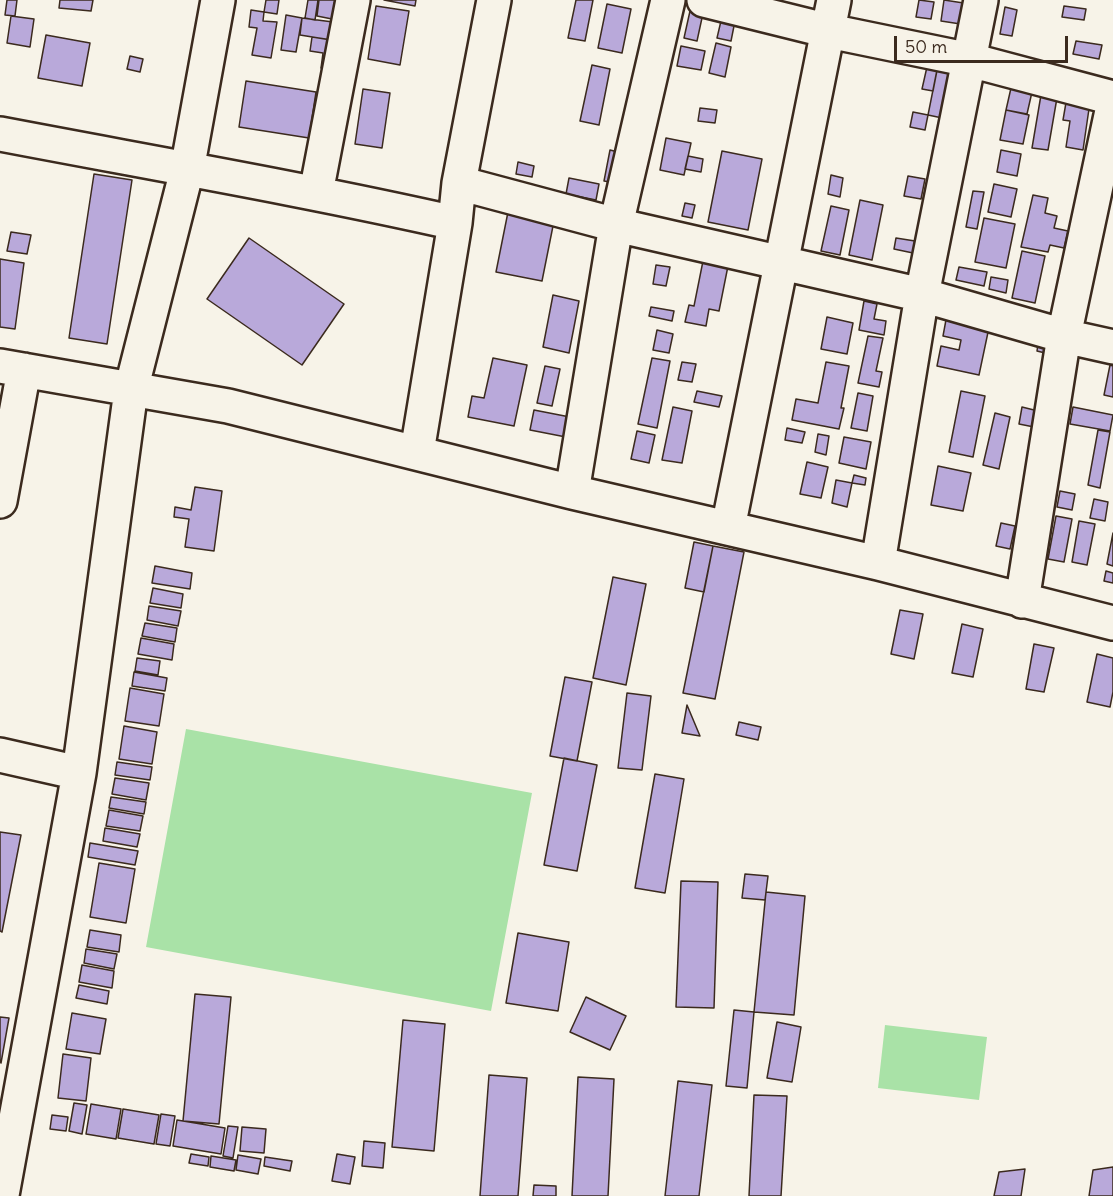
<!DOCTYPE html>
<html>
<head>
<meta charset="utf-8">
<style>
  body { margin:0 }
  #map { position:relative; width:1113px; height:1196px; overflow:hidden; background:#f7f3e8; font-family:Delius,sans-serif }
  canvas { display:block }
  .scale { position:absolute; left:894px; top:36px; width:174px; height:27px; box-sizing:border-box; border:3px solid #3b2a1e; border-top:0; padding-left:8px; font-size:18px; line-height:21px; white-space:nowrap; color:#3b2a1e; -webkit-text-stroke:4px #f7f3e8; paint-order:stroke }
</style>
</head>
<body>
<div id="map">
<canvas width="1113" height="1196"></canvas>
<div class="scale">50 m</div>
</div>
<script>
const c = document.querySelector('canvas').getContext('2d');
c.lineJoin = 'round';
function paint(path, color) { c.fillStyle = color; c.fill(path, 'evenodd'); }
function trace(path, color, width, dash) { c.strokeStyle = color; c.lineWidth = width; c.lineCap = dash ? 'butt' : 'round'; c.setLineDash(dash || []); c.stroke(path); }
paint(new Path2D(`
  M186,729L532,793L491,1011L146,947Z
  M885,1025L987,1037L979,1100L878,1088Z`), '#a9e2a7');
const building = new Path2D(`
  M7,0H17L15,16L5,15Z
  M60,0H93L91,11L59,8Z
  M266,0H279L277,14L264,12Z
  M308,0H318L315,20L305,18Z
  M319,0H335L332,19L317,16Z
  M384,0H416L415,6Z
  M576,0H593L585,41L568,38Z
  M919,0L934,2L931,19L916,17Z
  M944,0L970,4L967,25L941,21Z
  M692,2L705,4L697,41L684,38Z
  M607,4L631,9L622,53L598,48Z
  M376,6L409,11L400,65L368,59Z
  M1064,6L1086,9L1084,20L1062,17Z
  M1005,7L1017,10L1012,36L1000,34Z
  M724,8L737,11L731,41L717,38Z
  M251,10L264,12L263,21L277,22L271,58L252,55L257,28L249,27Z
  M286,15L302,18L296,52L281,50Z
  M11,16L34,19L30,47L7,43Z
  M302,18L333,22L331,40L300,35Z
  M46,35L90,43L82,86L38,78Z
  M312,37L339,41L335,69L321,68L323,53L310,51Z
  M1076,41L1102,45L1099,59L1073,54Z
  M716,43L731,47L725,77L709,73Z
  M681,46L705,51L701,70L677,66Z
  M130,56L143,59L140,72L127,69Z
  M929,58L939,60L933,91L922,89Z
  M939,60L958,64L947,119L928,115Z
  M592,65L610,69L599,125L580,121Z
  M1016,66L1037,70L1027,114L1006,110Z
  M246,81L316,92L309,138L239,127Z
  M363,89L390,93L382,148L355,144Z
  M1042,89L1058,92L1048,150L1032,148Z
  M1068,91L1091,95L1083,150L1066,147L1070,121L1063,120Z
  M700,108L717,110L715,123L698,121Z
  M1006,110L1029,115L1023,144L1000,140Z
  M913,112L928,115L925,130L910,127Z
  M666,138L691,143L684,175L660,170Z
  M610,150L622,153L616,183L604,181Z
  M1001,150L1021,154L1017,176L997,172Z
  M722,151L762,159L748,230L708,222Z
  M688,156L703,159L701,172L685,169Z
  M518,162L534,166L532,177L516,174Z
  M94,174L132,180L107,344L69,338Z
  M831,175L843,178L840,197L828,194Z
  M908,176L925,179L921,199L904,196Z
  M569,178L599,184L596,200L566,194Z
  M994,184L1017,189L1011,217L988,212Z
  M973,191L984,192L977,229L966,227Z
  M1033,195L1048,198L1045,213L1057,216L1054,228L1068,231L1064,248L1050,245L1048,252L1021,247Z
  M860,200L883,205L872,260L849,255Z
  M685,203L695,205L692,218L682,216Z
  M831,206L849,210L840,255L821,251Z
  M508,212L554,221L542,281L496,272Z
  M984,218L1015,224L1006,268L975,262Z
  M11,232L31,235L27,254L7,251Z
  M249,238L344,304L302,365L207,299Z
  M896,238L915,241L913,253L894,249Z
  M1022,251L1045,256L1035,303L1012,298Z
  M0,259L24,263L15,329L0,327Z
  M703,261L728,266L719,311L709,309L706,326L685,322L689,305L694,306Z
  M656,265L670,267L666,286L653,284Z
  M959,267L987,272L984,286L956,280Z
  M991,277L1008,280L1006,293L989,289Z
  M553,295L579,301L569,353L543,347Z
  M864,301L877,304L874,319L886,321L884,335L859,330Z
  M651,307L674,311L672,321L649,316Z
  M948,309L991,318L979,375L937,366L941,346L959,350L961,340L943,336Z
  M827,317L853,323L847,354L821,349Z
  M657,330L673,334L669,353L653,350Z
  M868,336L883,338L876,371L882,372L879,387L858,383Z
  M1038,344L1051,347L1049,354L1037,351Z
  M493,358L527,365L514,426L468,417L472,396L484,398Z
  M652,358L670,361L657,428L638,424Z
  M682,362L696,364L692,382L678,380Z
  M826,362L849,366L841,408H844L839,429L792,420L796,399L818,403Z
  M1110,365L1113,366V397L1104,395Z
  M545,366L560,369L552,406L537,403Z
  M697,391L722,396L719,407L694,402Z
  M961,391L985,396L973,457L949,452Z
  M858,393L873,396L867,431L851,428Z
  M673,407L692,411L682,463L662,460Z
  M1022,407L1038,411L1034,427L1019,424Z
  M1073,407L1113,415L1110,431L1070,424Z
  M534,410L575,418L571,438L530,430Z
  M995,413L1010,417L999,469L983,465Z
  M787,428L805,432L802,443L785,440Z
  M1098,430L1110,432L1100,488L1088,485Z
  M637,431L655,435L649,463L631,459Z
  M818,434L829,436L826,455L815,452Z
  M844,437L871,442L866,469L839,463Z
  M807,462L828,467L821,498L800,494Z
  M938,466L971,473L963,511L931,505Z
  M854,475L866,478L865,485L852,483Z
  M836,480L852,483L847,507L832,503Z
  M195,487L222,491L214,551L185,547L189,519L174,517L175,507L191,510Z
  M1060,491L1075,494L1072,510L1057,507Z
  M1094,499L1108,502L1105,521L1090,518Z
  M1056,516L1072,519L1064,562L1048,559Z
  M1079,521L1095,524L1087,565L1072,562Z
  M1001,523L1015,526L1010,549L996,546Z
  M1113,533V566L1107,564Z
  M694,542L713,546L704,592L685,588Z
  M713,546L744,552L715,699L683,693Z
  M155,566L192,573L190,589L152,583Z
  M1106,571L1113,573V583L1104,581Z
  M613,577L646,584L626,685L593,678Z
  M153,588L183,594L181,608L150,603Z
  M149,606L181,611L178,626L147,620Z
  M900,610L923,614L914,659L891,654Z
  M145,623L177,628L175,642L142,636Z
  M962,624L983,629L973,677L952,673Z
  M141,638L174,644L172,660L138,654Z
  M1034,644L1054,648L1044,692L1026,689Z
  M1097,654L1113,658V692L1110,707L1087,702Z
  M137,658L160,661L158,675L135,671Z
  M134,672L167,678L165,691L132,686Z
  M565,677L592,682L577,761L550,756Z
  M130,688L164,694L159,726L125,721Z
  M627,693L651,696L642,770L618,768Z
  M687,705L700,736L682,733Z
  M739,722L761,727L758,740L736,735Z
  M124,726L157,732L152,764L119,759Z
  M564,758L597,765L577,871L544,865Z
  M117,762L152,767L150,780L115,775Z
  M655,774L684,779L665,893L635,888Z
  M115,778L149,783L146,800L112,794Z
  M111,797L146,802L144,814L109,808Z
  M109,810L143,816L140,831L106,826Z
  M105,828L140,834L137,847L103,841Z
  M0,832L21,835L2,932L0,931Z
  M90,843L138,851L135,865L88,857Z
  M99,863L135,869L126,923L90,917Z
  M745,874L768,876L765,900L742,898Z
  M681,881L718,882L714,1008L676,1007Z
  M766,892L805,896L794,1015L754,1012Z
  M90,930L121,935L119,952L87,947Z
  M518,933L569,942L558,1011L506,1003Z
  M86,949L117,954L114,969L84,963Z
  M82,965L114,971L112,988L79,982Z
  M79,985L109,991L107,1004L76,998Z
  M195,994L231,997L219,1124L183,1121Z
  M586,997L626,1016L610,1050L570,1032Z
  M734,1010L754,1012L747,1088L726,1086Z
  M72,1013L106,1019L100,1054L66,1049Z
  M0,1017L9,1018L1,1063L0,1062Z
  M403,1020L445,1024L434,1151L392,1147Z
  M777,1022L801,1027L792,1082L767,1078Z
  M63,1054L91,1058L86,1101L58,1098Z
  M489,1075L527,1078L518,1196H480Z
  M578,1077L614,1079L608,1196H572Z
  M678,1081L712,1085L699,1196H665Z
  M754,1095L787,1096L781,1196H749Z
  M74,1103L87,1105L82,1134L69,1131Z
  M91,1104L121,1109L116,1139L86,1134Z
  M123,1109L159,1115L154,1144L118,1138Z
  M161,1114L175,1116L170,1146L156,1144Z
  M52,1115L68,1117L66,1131L50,1129Z
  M177,1120L225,1128L221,1154L173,1146Z
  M228,1126L238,1127L233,1158L223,1156Z
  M242,1127L266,1129L264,1153L240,1151Z
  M364,1141L385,1143L383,1168L362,1166Z
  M191,1154L209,1157L208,1166L189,1163Z
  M337,1154L355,1157L350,1184L332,1181Z
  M238,1155L261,1159L258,1174L236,1170Z
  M211,1156L236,1160L234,1171L210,1167Z
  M265,1157L292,1161L290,1171L264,1166Z
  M1113,1167V1196H1089L1093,1170Z
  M1025,1169L1021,1196H994L999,1172Z
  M534,1185L556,1186V1196H533Z`);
paint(building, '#b9a9da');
trace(building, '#3b2a1e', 1.5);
const minor = new Path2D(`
  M704,0L829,31L970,60L1113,98
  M0,134C152,163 304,189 455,223
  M459,183L616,225L922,295L1064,336L1113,347
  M316,193L353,0
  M0,366L228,406L572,492L878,563L1113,623
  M417,452L455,223L459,183L494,0
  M572,492L616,225L668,0
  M0,501L24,370
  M728,528L834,0
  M878,563L922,295L981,0
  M1022,601L1064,336L1113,106
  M0,755L79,773
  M2,1195L79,773L131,390L187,170L218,0`);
trace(minor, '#3b2a1e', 38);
trace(minor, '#f7f3e8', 33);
</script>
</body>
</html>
